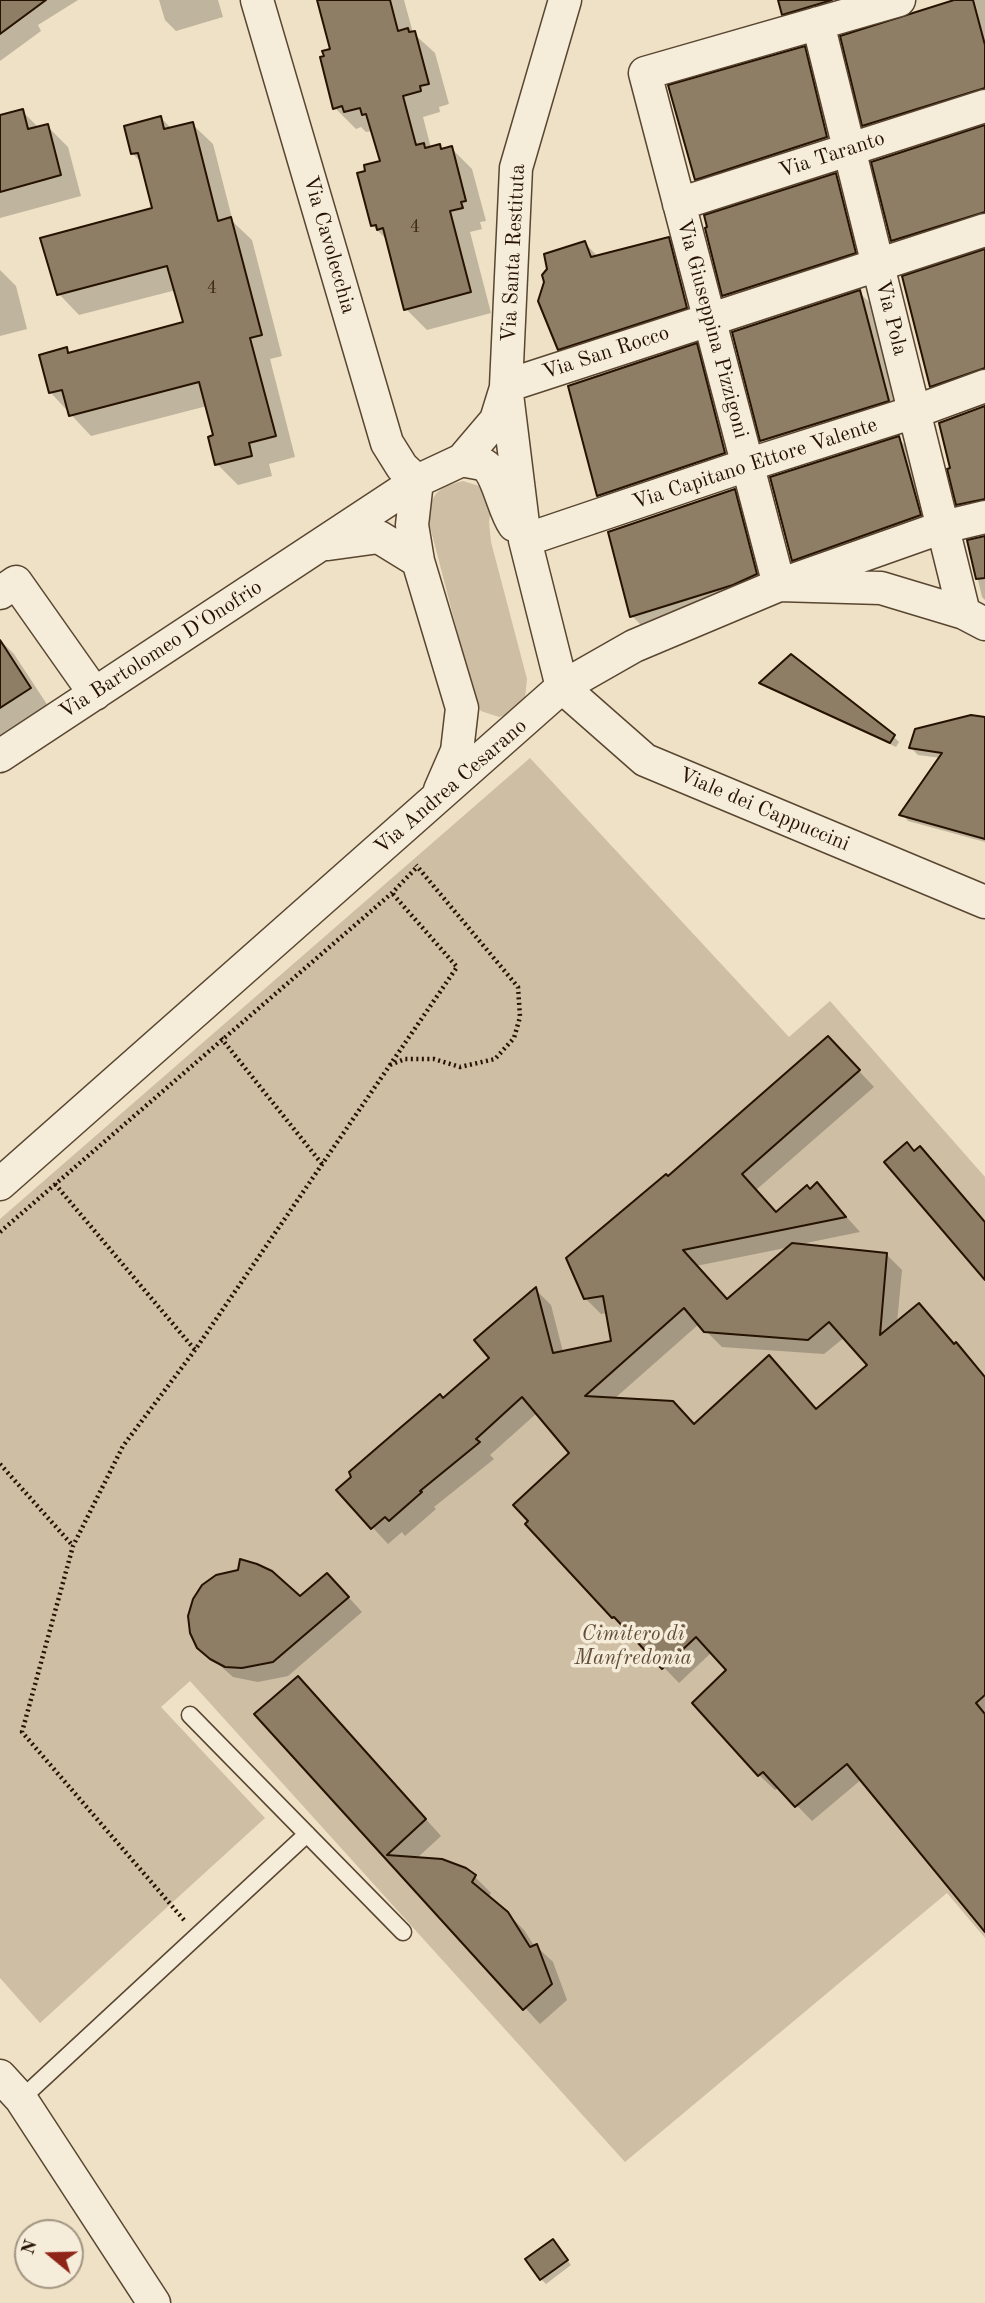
<!DOCTYPE html>
<html>
<head>
<meta charset="utf-8">
<style>
  body { margin:0 }
  #map { position:relative; width:985px; height:2303px; overflow:hidden; background:#efe1c5; font-family:"Old Standard TT",serif }
  canvas { display:block }
  .north { position:absolute; left:14px; top:2219px; width:70px; height:70px; box-sizing:border-box; background:#f5ecd9; border:2px solid #a29582; border-radius:50%; rotate:289deg; font-size:19px; font-weight:700; line-height:28px; text-align:center; color:#261200 }
  .north::after { content:''; display:block; margin:auto; width:24px; height:32px; background:#8f2418; clip-path:polygon(50% 0,100% 100%,50% 72%,0 100%) }
</style>
</head>
<body>
<div id="map">
<canvas width="985" height="2303"></canvas>
<div class="north">N</div>
</div>
<script>
const c = document.querySelector('canvas').getContext('2d');
c.lineJoin = 'round';
function paint(path, color) { c.fillStyle = color; c.fill(path, 'evenodd'); }
function trace(path, color, width, dash) { c.strokeStyle = color; c.lineWidth = width; c.lineCap = dash ? 'butt' : 'round'; c.setLineDash(dash || []); c.stroke(path); }
function write(font, color, halo, rows, align = 'center') {
  c.font = font + ' "Old Standard TT",serif'; c.lineWidth = 7; c.setLineDash([]); c.textBaseline = 'middle'; c.strokeStyle = halo; c.fillStyle = color; for (const [text, x, y, turn = 0] of rows) {
    c.save(); c.translate(x, y); c.rotate((+turn || 0) * Math.PI / 180); c.textAlign = isNaN(turn) ? turn : align; if (halo) c.strokeText(text, 0, 0); c.fillText(text, 0, 0); c.restore();
  }
}
paint(new Path2D(`
  M463,481L479,486L492,504L489,522L491,542L527,679L525,698L515,712L499,717L481,711L475,700L428,519C432,492 437,488 463,481Z
  M530,758L789,1037L830,1001L985,1177V1938L947,1893L625,2162L190,1681L161,1707L265,1818L40,2023L0,1978V1219Z`), '#cdbea4');
paint(new Path2D(`
  M0,0H78L38,25L41,31L0,61Z
  M159,0H218L223,17L176,31L165,20Z
  M319,0H404L413,33L435,53L449,104L439,107L440,112L423,117L431,148L439,146L444,150L451,148L472,169L486,221L480,222L482,229L470,232L491,313L427,330L406,309L388,241L372,225L382,162L372,131L366,132L361,127L356,129L335,108L332,50Z
  M780,0H893L803,33L783,14Z
  M965,0H985V114L885,146L864,125Z
  M804,48L825,69L847,158L717,200L696,179Z
  M22,111L39,128L47,126L68,147L81,196L0,218V117Z
  M161,118L172,129L192,124L213,144L233,222L252,240L282,356L270,359L295,457L269,464L272,476L238,485L217,464L215,437L207,406L91,436L50,392L67,349L71,354L185,324L176,290L79,315L59,294L154,209L142,163L133,154Z
  M985,127V238L913,261L893,240Z
  M836,175L857,196L876,273L745,316L724,295L709,229Z
  M668,239L685,255L702,324L575,365L559,349L585,243L598,257Z
  M985,251V394L952,406L931,386Z
  M0,270L16,286L27,329L0,336Z
  M859,292L880,313L909,421L783,461L762,441L734,333Z
  M696,345L717,366L745,474L619,516L599,495Z
  M985,407V524L978,525L958,504Z
  M898,438L919,459L941,536L814,581L793,560Z
  M734,491L755,511L777,595L653,637L632,616Z
  M985,536V600L982,597L969,541Z
  M0,640L14,654L50,709L0,741Z
  M761,683L894,737L899,742L896,747L766,687Z
  M985,719V842L908,821L902,814L941,758L918,755L911,748Z
  M843,1054L874,1087L756,1190L777,1214L810,1191L817,1184L860,1232L801,1244L886,1254L902,1270L897,1323L956,1345L985,1376V1929L862,1779L812,1821L779,1787L775,1790L759,1775L729,1671L712,1652L679,1683L630,1632L613,1617L571,1453L537,1413L490,1455L494,1459L434,1507L436,1509L405,1536L402,1532L388,1544L339,1491L491,1358L536,1290L551,1305L563,1352L613,1342L607,1313L601,1314L585,1298L668,1178ZM790,1247L727,1301L696,1266ZM699,1324L722,1347L824,1354L845,1337L869,1366L817,1410L784,1373L695,1425L614,1399Z
  M341,1589L362,1612L288,1676L258,1682L233,1677L199,1647L300,1598Z
  M314,1694L441,1836L416,1859L475,1877L491,1893L488,1898L507,1913L524,1930L535,1947L536,1946L553,1962L567,2000L540,2024L257,1714Z
  M557,2246L571,2265L546,2284L541,2279Z`), '#0003');
const building = new Path2D(`
  M0,0H46L0,34Z
  M317,0H390L398,31L408,28L409,32L415,31L429,84L420,86L421,91L403,96L416,145L424,143L425,148L440,144L441,149L452,146L466,201L461,202L463,208L450,211L471,292L404,310L383,228L377,230L376,225L371,226L357,173L365,171L364,165L380,161L366,114L362,115L360,108L344,112L342,106L333,109L320,57L324,56L322,51L330,49Z
  M778,0H832L782,15Z
  M954,0H973L985,45V88L862,126L840,36Z
  M805,46L827,137L695,180L668,85Z
  M23,109L28,129L48,124L61,175L0,192V115Z
  M161,116L164,129L193,122L218,221L231,217L262,335L250,338L276,436L249,443L252,456L215,465L208,437L213,435L199,382L69,416L62,390L49,393L39,355L67,347L68,353L183,322L167,266L57,295L40,238L152,208L138,153L131,154L124,126Z
  M985,125V212L891,241L871,162Z
  M836,173L856,253L722,296L705,228L707,227L704,215Z
  M669,237L687,308L558,350L538,301L544,282L542,275L547,269L544,254L585,241L591,257Z
  M985,249V368L930,387L902,276Z
  M860,290L889,401L760,441L732,332Z
  M697,343L725,453L597,496L568,386Z
  M985,406V499L956,505L947,469L950,468L939,423Z
  M899,436L921,515L792,561L770,477Z
  M735,489L757,574L733,585L630,617L608,532Z
  M985,536V578L976,579L967,540Z
  M0,640L31,688L0,708Z
  M791,654L895,735L890,743L759,683Z
  M971,715L985,717V839L899,815L942,753L909,748L915,729Z
  M828,1036L860,1070L742,1174L776,1212L807,1185L810,1189L817,1182L846,1217L683,1250L727,1299L792,1243L887,1253L880,1335L919,1303L954,1344L956,1342L985,1377V1695L976,1703L985,1714V1932L847,1764L795,1807L763,1772L758,1776L692,1703L726,1670L696,1637L662,1669L614,1617L612,1618L525,1524L528,1521L513,1505L569,1453L522,1397L476,1439L480,1442L420,1491L422,1492L389,1521L385,1517L371,1529L336,1490L351,1477L349,1472L400,1428L440,1394L443,1398L489,1358L474,1340L536,1287L553,1353L611,1341L603,1296L584,1299L566,1258L666,1174L668,1176ZM684,1308L704,1332L808,1340L829,1322L867,1365L816,1409L769,1355L694,1424L673,1401L585,1396Z
  M907,1142L914,1151L920,1146L985,1222V1280L884,1162Z
  M240,1559L257,1564L272,1571L300,1596L327,1573L349,1597L273,1662L242,1668L225,1667L210,1659L197,1648L190,1633L188,1616L193,1599L202,1585L216,1575L238,1570Z
  M298,1676L426,1819L387,1855L442,1859L466,1868L476,1875L472,1882L508,1912L530,1947L537,1944L552,1984L523,2010L254,1714Z
  M553,2239L568,2260L540,2280L525,2259Z`);
paint(building, '#8f7e66');
trace(building, '#261200', 2);
const service = new Path2D(`
  M190,1715L403,1932
  M21,2099L307,1834`);
const minor = new Path2D(`
  M257,0L387,443L402,467L417,481
  M899,0L645,73L779,585L943,527L985,517
  M818,23L964,613
  M679,204L985,106
  M506,386L985,230
  M462,460C468,462 478,462 484,465C498,473 503,510 514,525
  M417,481L412,525L418,561L462,708L457,751L440,790
  M525,540L747,465L914,412L985,386
  M328,544L379,537L418,561
  M0,593L16,582L95,694
  M562,687L525,540L506,386L516,168L565,0
  M562,687L645,760L985,902
  M0,756L417,481L462,460L496,420L505,391
  M0,1184L562,687L634,646L779,585L881,588L964,613L985,624
  M0,2076L21,2099L154,2303`);
trace(service, '#584631', 19);
trace(minor, '#584631', 35);
trace(new Path2D(`
  M221,1038L322,1164
  M390,1065L405,1059H434L460,1067L495,1059L514,1038L520,1017L518,987L416,865
  M55,1184L195,1350
  M0,1232L392,893L417,867
  M0,1464L73,1546
  M184,1920L22,1732L73,1546L123,1446L195,1350L457,967L392,893`), '#261200', 4.5, [2, 3.5]);
trace(service, '#f5ecd9', 16);
trace(minor, '#f5ecd9', 32);
write('18px', '#402d1a', null, [
  ["4",415,227],
  ["4",212,288]
]);
write('21px', '#261200', '#f5ecd9', [
  ["Via Taranto",832,155,-18],
  ["Via Cavolecchia",329,245,74],
  ["Via Santa Restituta",514,253,-87],
  ["Via Pola",891,318,76],
  ["Via Giuseppina Pizzigoni",712,329,75],
  ["Via San Rocco",606,353,-18],
  ["Via Capitano Ettore Valente",755,464,-18],
  ["Via Bartolomeo D'Onofrio",161,650,-33],
  ["Via Andrea Cesarano",451,787,-41],
  ["Viale dei Cappuccini",764,810,23]
]);
write('italic 21px', '#604e39', '#f5ecd9', [
  ["Cimitero di",633,1634],
  ["Manfredonia",633,1658]
]);
</script>
</body>
</html>
